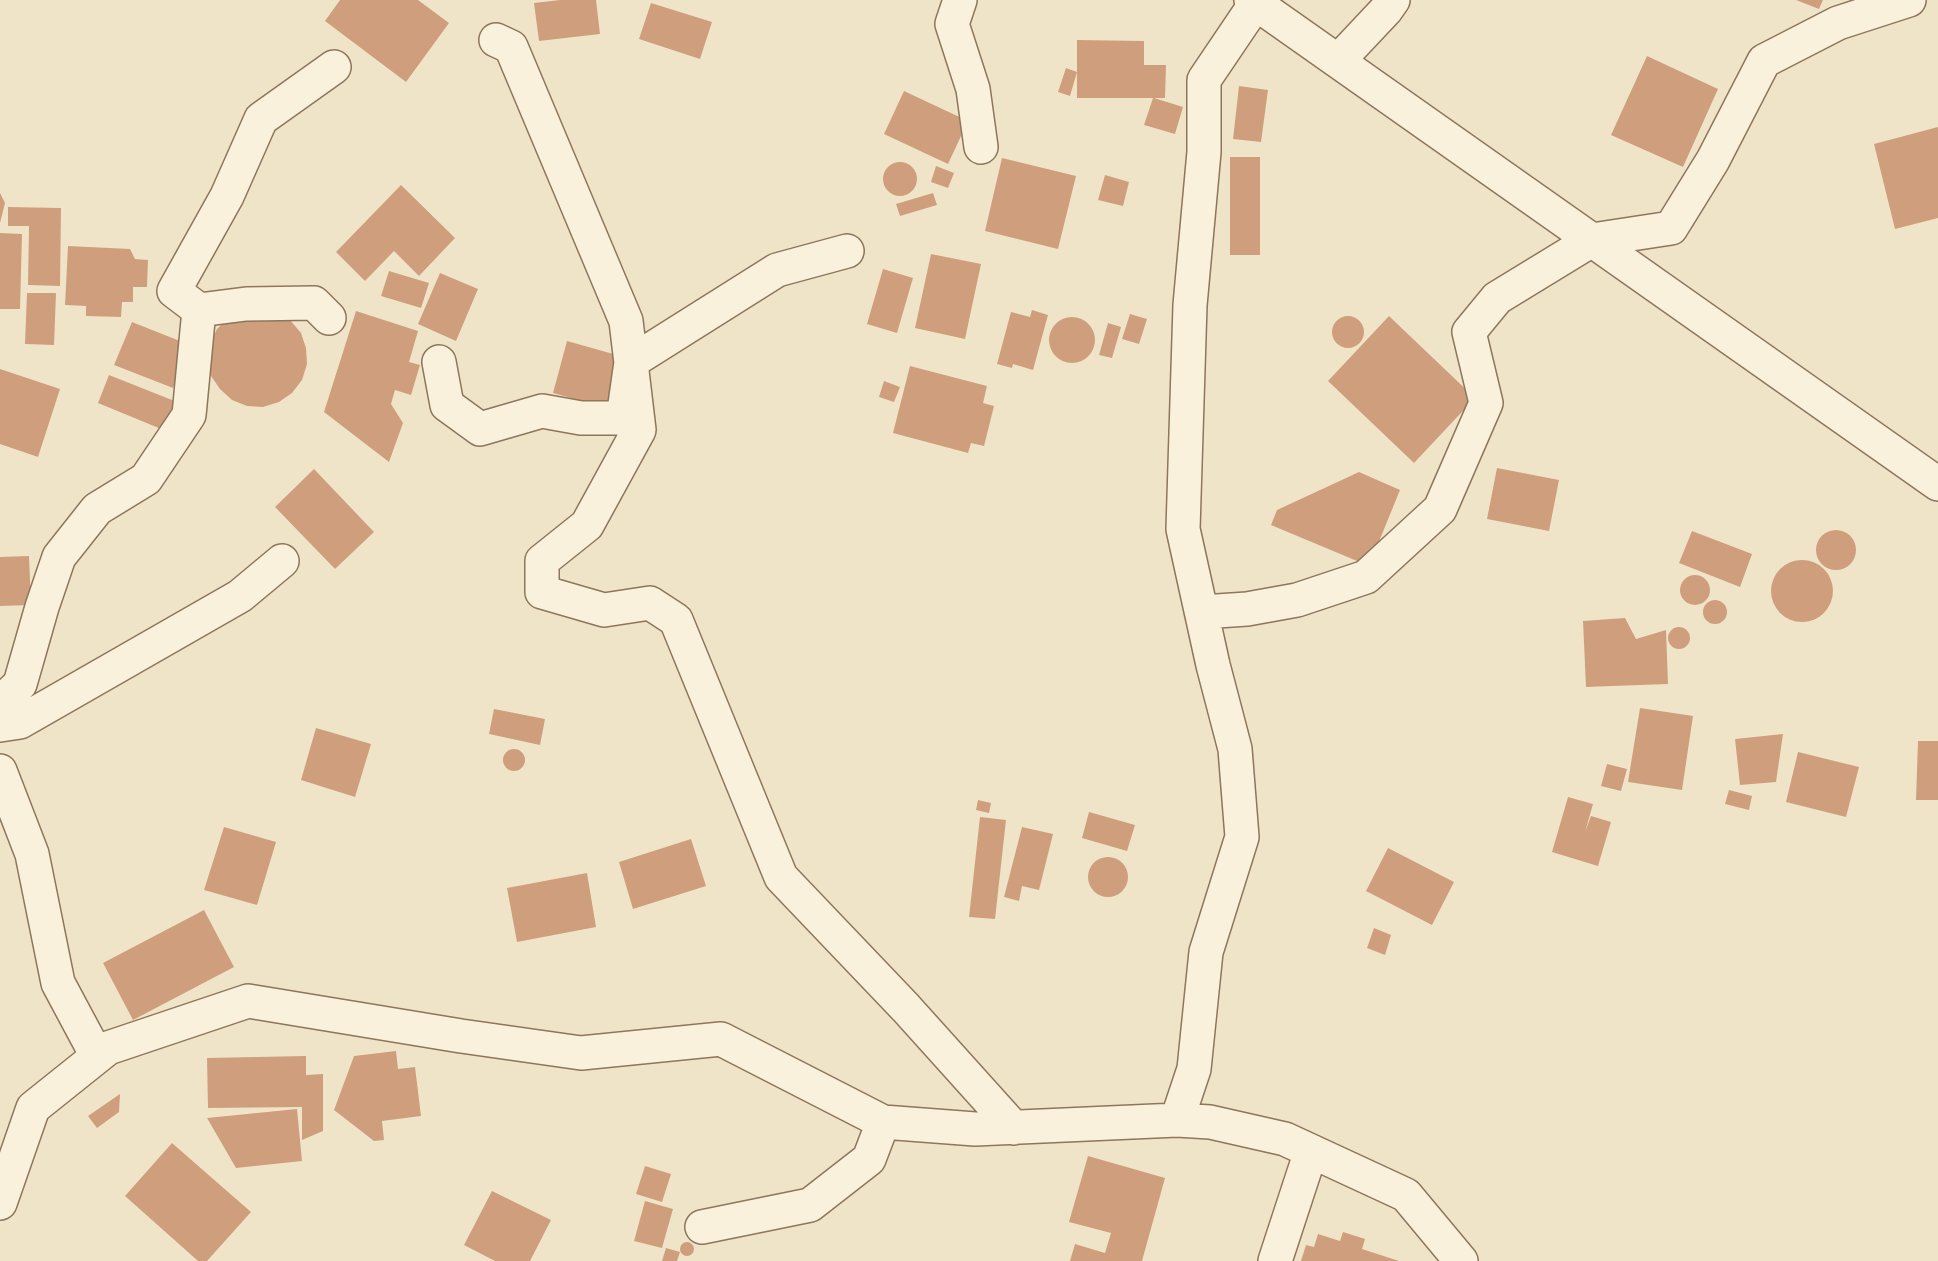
<!DOCTYPE html>
<html>
<head>
<meta charset="utf-8">
<style>
  body { margin:0 }
  canvas { display:block; background:#f0e4c8 }
</style>
</head>
<body>
<canvas width="1938" height="1261"></canvas>
<script>
const c = document.querySelector('canvas').getContext('2d');
c.lineJoin = 'round';
function paint(path, color) { c.fillStyle = color; c.fill(path, 'evenodd'); }
function trace(path, color, width, dash) { c.strokeStyle = color; c.lineWidth = width; c.lineCap = dash ? 'butt' : 'round'; c.setLineDash(dash || []); c.stroke(path); }
paint(new Path2D(`
  M340,0H418L449,23L406,82L325,21Z
  M560,0H596L600,34L539,41L534,3Z
  M1796,0H1823L1819,9Z
  M651,3L712,22L700,59L639,39Z
  M1077,40L1144,41V65H1166L1165,98H1154L1183,107L1175,134L1144,125L1153,98H1077Z
  M1647,56L1718,89L1683,167L1611,135Z
  M1066,68L1077,72L1070,96L1058,92Z
  M1239,86L1268,90L1261,142L1233,139Z
  M904,91L968,121L948,164L884,134Z
  M1938,127V218L1895,229L1874,144Z
  M1230,157H1260V255H1230Z
  M1002,158L1076,176L1058,249L985,231Z
  M883 179a17 17 0 1 1 34 0a17 17 0 1 1-34 0Z
  M936,166L954,173L948,188L931,182Z
  M1105,175L1129,182L1123,206L1098,200Z
  M401,185L455,238L419,276L394,251L365,281L336,252Z
  M0,193L5,203L0,223Z
  M933,193L937,205L900,216L896,204Z
  M8,207L61,208L60,286L28,285L29,226H8Z
  M0,233L22,234L20,309H0Z
  M68,246L130,249L135,259L148,260L147,287H133V302H122L121,317L86,316V306L65,305Z
  M931,254L981,264L965,339L915,328Z
  M883,269L913,278L897,333L867,324Z
  M389,271L429,283L421,308L381,296Z
  M440,273L478,289L456,341L418,324Z
  M27,293H56L54,345L25,344Z
  M1032,310L1048,315L1033,370L1013,364L1012,368L997,364L1011,312L1030,317Z
  M276,311L290,320L301,333L306,348L307,364L302,380L292,393L279,402L263,407L247,406L232,400L220,389L211,376L208,360L210,343L217,329L229,317Z
  M356,311L418,331L409,362L420,365L411,395L395,390L391,404L403,423L389,462L324,412Z
  M1130,314L1147,319L1139,344L1122,339Z
  M1332 332a16 16 0 1 1 32 0a16 16 0 1 1-32 0Z
  M1389,316L1475,398L1414,463L1328,381Z
  M1049 340a23 23 0 1 1 46 0a23 23 0 1 1-46 0Z
  M132,322L190,345L173,388L114,365Z
  M1108,323L1121,327L1112,358L1099,355Z
  M567,341L624,357L610,409L553,393Z
  M910,366L987,386L983,403L994,406L984,446L971,443L968,453L893,433Z
  M0,369L60,389L38,457L0,444Z
  M109,375L177,402L166,431L98,403Z
  M884,381L900,387L894,402L879,397Z
  M1497,468L1559,480L1549,531L1487,519Z
  M314,469L374,532L335,569L275,507Z
  M1359,472L1400,490L1369,566L1271,525L1277,510Z
  M1816 550a20 20 0 1 1 40 0a20 20 0 1 1-40 0Z
  M1692,531L1752,554L1740,587L1679,563Z
  M29,556L31,605L0,606V557Z
  M1771 591a31 31 0 1 1 62 0a31 31 0 1 1-62 0Z
  M1680 590a15 15 0 1 1 30 0a15 15 0 1 1-30 0Z
  M1703 612a12 12 0 1 1 24 0a12 12 0 1 1-24 0Z
  M1625,618L1636,639L1666,630L1668,684L1586,687L1583,621Z
  M1668 638a11 11 0 1 1 22 0a11 11 0 1 1-22 0Z
  M1640,708L1693,716L1682,790L1628,782Z
  M494,709L545,719L540,745L489,734Z
  M316,728L371,744L355,797L301,780Z
  M1783,734L1776,782L1740,785L1735,739Z
  M1918,741H1938V800H1916Z
  M503 760a11 11 0 1 1 22 0a11 11 0 1 1-22 0Z
  M1798,752L1859,767L1846,817L1786,802Z
  M1607,764L1627,769L1621,791L1601,786Z
  M1729,790L1752,796L1749,810L1725,804Z
  M1568,797L1593,804L1585,832L1591,816L1611,822L1598,866L1552,852Z
  M978,800L991,803L989,813L976,810Z
  M1089,812L1135,825L1127,851L1082,838Z
  M980,817L1006,820L995,919L969,917Z
  M224,827L276,842L257,905L204,890Z
  M1022,827L1053,834L1039,890L1022,886L1019,901L1004,897Z
  M691,839L706,886L633,909L619,862Z
  M1388,848L1454,882L1432,925L1366,891Z
  M1088 877a20 20 0 1 1 40 0a20 20 0 1 1-40 0Z
  M587,873L596,927L517,942L507,888Z
  M204,910L234,967L133,1020L103,963Z
  M1374,928L1391,935L1385,955L1367,948Z
  M396,1051L398,1069L415,1067L421,1116L382,1121L384,1140L374,1141L334,1110L354,1056Z
  M306,1056V1075L323,1074V1131L302,1140V1107L208,1108L207,1058Z
  M120,1094L119,1112L97,1128L88,1116Z
  M297,1109L302,1161L236,1168L207,1118Z
  M172,1143L251,1212L207,1261H198L125,1196Z
  M1088,1156L1165,1178L1142,1261H1070L1075,1244L1105,1253L1111,1233L1069,1222Z
  M645,1166L671,1174L662,1202L636,1194Z
  M492,1191L551,1220L530,1261H495L464,1245Z
  M645,1201L673,1209L662,1248L634,1241Z
  M1343,1232L1365,1239L1362,1249L1399,1261H1301L1306,1245L1314,1247L1318,1234L1340,1241Z
  M680 1249a7 7 0 1 1 14 0a7 7 0 1 1-14 0Z
  M666,1248L680,1252L677,1261H662Z`), '#cf9f7d');
const minor = new Path2D(`
  M960,0L952,24L973,89L981,147
  M1251,0L1938,484
  M1256,3L1204,80V152L1190,305L1183,529L1213,665L1235,749L1242,837L1206,952L1194,1069L1177,1120L1210,1122L1285,1139L1406,1195L1461,1261
  M496,40L511,47L626,321L639,430L587,525L542,561V592L604,610L650,603L676,620L781,877L906,1008L1014,1128
  M1338,61L1386,10L1393,0
  M329,318L314,303L246,304L199,310L174,291L227,196L261,119L334,67
  M439,362L447,405L480,429L542,411L581,418H623L631,362L777,270L847,251
  M1202,612L1247,609L1297,600L1366,577L1440,509L1486,403L1469,332L1497,298L1592,240L1671,228L1713,160L1764,61L1838,23L1909,0
  M0,703L20,684L42,607L59,557L97,509L146,479L189,415L199,310
  M0,725L20,722L240,596L282,561
  M0,771L32,854L58,983L97,1056
  M0,1203L33,1108L108,1048L248,1001L461,1036L581,1053L721,1039L883,1122
  M702,1227L810,1205L869,1159L883,1122L975,1129L1177,1120
  M1275,1261L1311,1151`);
trace(minor, '#8d765c', 36);
trace(minor, '#faf1dc', 33);
</script>
</body>
</html>
